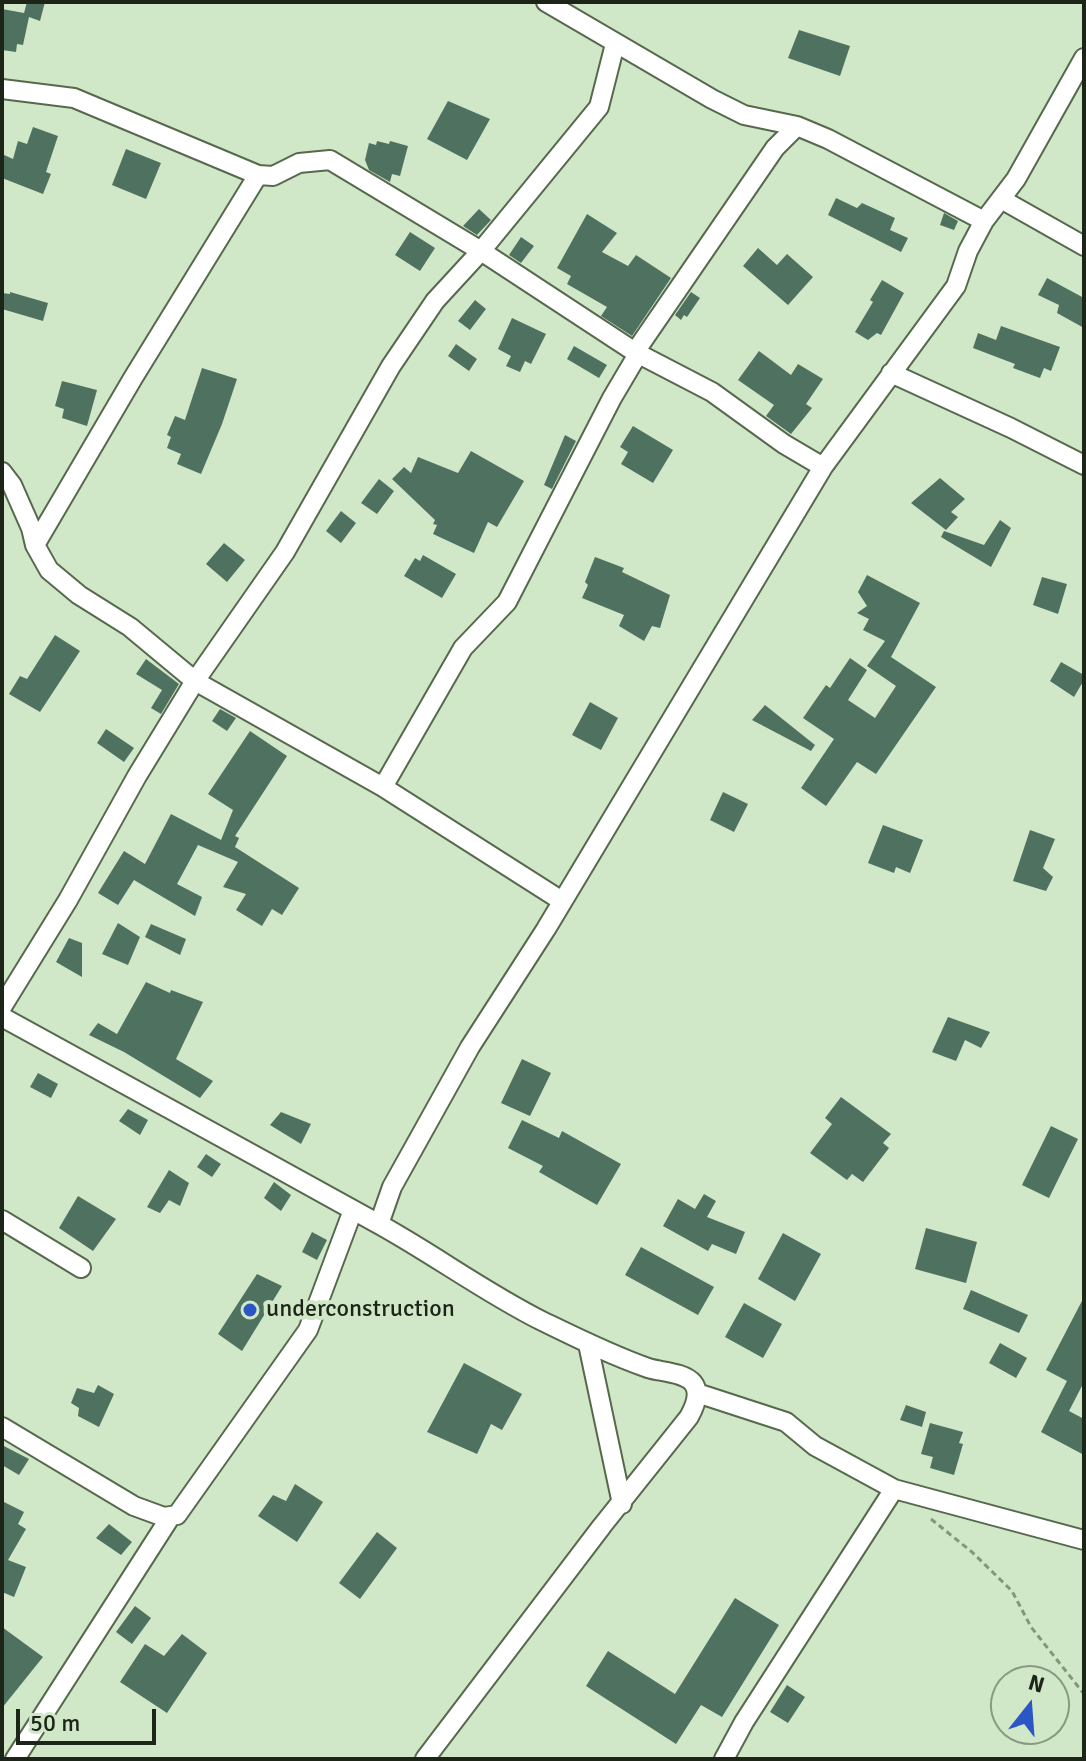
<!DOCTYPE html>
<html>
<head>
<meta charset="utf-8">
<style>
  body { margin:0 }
  #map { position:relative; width:1086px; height:1761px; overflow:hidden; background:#d1e8c8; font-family:Signika,sans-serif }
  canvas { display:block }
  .frame { position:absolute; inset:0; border:4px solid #1d2519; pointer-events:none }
  .north { position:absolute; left:990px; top:1665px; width:80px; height:80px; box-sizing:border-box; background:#d1e8c8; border:2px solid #899a82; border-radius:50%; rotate:17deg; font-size:22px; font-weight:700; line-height:32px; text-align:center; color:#1d2519 }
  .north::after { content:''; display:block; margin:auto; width:28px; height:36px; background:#2b56c5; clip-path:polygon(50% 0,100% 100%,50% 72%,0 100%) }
  .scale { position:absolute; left:16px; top:1709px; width:140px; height:36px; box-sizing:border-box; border:4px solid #1d2519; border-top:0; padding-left:10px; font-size:24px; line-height:28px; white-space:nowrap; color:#1d2519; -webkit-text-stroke:6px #d1e8c8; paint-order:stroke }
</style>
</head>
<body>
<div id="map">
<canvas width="1086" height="1761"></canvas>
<div class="frame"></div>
<div class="north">N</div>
<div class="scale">50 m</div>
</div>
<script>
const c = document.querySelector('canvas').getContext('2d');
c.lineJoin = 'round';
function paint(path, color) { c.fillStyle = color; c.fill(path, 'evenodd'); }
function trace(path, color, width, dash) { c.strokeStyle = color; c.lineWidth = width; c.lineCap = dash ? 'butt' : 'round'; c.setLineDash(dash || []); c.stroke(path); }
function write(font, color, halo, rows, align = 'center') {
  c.font = font + ' Signika,sans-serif'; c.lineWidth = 8; c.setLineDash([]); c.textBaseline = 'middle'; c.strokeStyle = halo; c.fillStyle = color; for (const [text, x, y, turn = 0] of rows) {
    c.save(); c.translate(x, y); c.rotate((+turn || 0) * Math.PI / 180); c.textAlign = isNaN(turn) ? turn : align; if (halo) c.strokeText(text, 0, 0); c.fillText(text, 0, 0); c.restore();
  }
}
paint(new Path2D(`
  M27,2H45L40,21L29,17L23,45L17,44L16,52L2,50V9L24,13Z
  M799,30L850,46L840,76L788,58Z
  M448,101L490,119L467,160L427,139Z
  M33,127L58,136L46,172L51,174L43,194L2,178V154L13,159L18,141L27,144Z
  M377,141L389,144L390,141L408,146L400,176L392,174L390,182L369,170L365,160L369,143L376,145Z
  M126,149L161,163L146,199L112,185Z
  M836,198L857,208L862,203L895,218L890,230L908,238L901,252L828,215Z
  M479,209L491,220L477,235L463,226Z
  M944,213L958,221L954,230L940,225Z
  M587,214L617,233L602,252L628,266L636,255L671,278L632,336L601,316L607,307L567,284L571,276L557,268Z
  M410,232L435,248L420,271L395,255Z
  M521,237L534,246L521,263L509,255Z
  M758,248L777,265L787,254L813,277L788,305L743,266Z
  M1047,278L1084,298V328L1057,313L1059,305L1038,295Z
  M882,280L904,293L881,335L877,333L868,340L855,332L873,302L870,300Z
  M10,292L48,303L43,321L2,309V293L10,294Z
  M691,292L700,298L687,317L684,315L681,320L675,315Z
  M475,300L486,309L470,330L458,321Z
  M512,318L546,334L531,364L525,361L520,372L506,366L511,356L498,349Z
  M1001,326L1060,347L1051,371L1044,368L1040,378L1013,368L1015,364L973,348L978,333L996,340Z
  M456,344L477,359L469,371L448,356Z
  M574,346L607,365L599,378L567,359Z
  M759,351L791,375L798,364L823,379L806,404L812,408L791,434L766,416L774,405L738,380Z
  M202,368L237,379L222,424L201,474L177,464L181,454L167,448L171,437L167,435L175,416L185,420Z
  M62,381L97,390L87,426L62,418L64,409L55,406Z
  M633,426L673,450L653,483L621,464L628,452L620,447Z
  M565,435L576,441L552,489L544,485Z
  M471,451L524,481L497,527L488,522L474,553L433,534L437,525L433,524L435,520L392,479L404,467L411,473L418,457L458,473Z
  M940,478L965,499L951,512L958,517L946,530L911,503Z
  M379,479L394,491L377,514L361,503Z
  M341,511L356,523L341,543L326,531Z
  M1000,520L1011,528L991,567L941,537L944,531L984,545Z
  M224,543L245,560L227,582L206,564Z
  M423,555L456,574L442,598L404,576L415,558L420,561Z
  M595,557L624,568L622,572L670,595L660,628L652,626L644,641L619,626L624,615L582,598L588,585L585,582Z
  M867,575L920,603L891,657L936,687L876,774L857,762L826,806L801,788L834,739L803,718L826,685L830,688L850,658L867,670L848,700L875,718L896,686L867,666L885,641L863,630L869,619L857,613L867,606L858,592Z
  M1042,577L1067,584L1058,614L1033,605Z
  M55,635L80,651L40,712L9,694L20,676L27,679Z
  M146,659L179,684L161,714L151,708L162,690L136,674Z
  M1061,662L1084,675V680L1074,697L1050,681Z
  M590,702L618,718L601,750L572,735Z
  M765,705L815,745L811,751L752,720Z
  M220,709L236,718L227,731L212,721Z
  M106,729L134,748L124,762L97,743Z
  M250,731L287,756L235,836L239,838L235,847L299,888L282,915L272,909L262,926L236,910L246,894L223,887L238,862L198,845L177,884L202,897L195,916L134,880L118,905L98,893L124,851L145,864L171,814L221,840L233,810L208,794Z
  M723,792L748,804L734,832L710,820Z
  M883,825L923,840L910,873L896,867L894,873L868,863Z
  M1030,830L1055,839L1043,868L1053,877L1046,891L1013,881Z
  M118,923L140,937L128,965L102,954Z
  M151,924L186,939L180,955L145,937Z
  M69,938L82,943V977L56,962Z
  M146,982L170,993L171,990L203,1002L176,1059L213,1081L200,1098L124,1052L89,1035L98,1023L117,1034Z
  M948,1017L990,1032L981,1048L965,1040L956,1061L932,1052Z
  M522,1059L551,1073L530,1116L501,1103Z
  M38,1073L58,1084L51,1098L30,1087Z
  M841,1097L891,1134L883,1143L889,1148L863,1182L852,1174L847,1180L810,1153L832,1124L825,1118Z
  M128,1109L148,1120L140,1135L119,1121Z
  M281,1112L311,1124L301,1144L270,1125Z
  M522,1120L559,1138L562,1131L621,1164L597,1205L539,1172L543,1166L508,1148Z
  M1051,1126L1078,1139L1049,1198L1022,1185Z
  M206,1154L221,1164L212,1177L197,1167Z
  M169,1170L189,1183L180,1206L169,1200L160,1213L147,1207Z
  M274,1182L291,1195L281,1211L264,1198Z
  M704,1194L716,1201L707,1217L745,1232L736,1254L712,1244L708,1251L663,1226L678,1199L695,1209Z
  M78,1196L116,1219L93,1251L59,1228Z
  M926,1228L977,1242L966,1283L915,1269Z
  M312,1232L327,1240L317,1260L302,1252Z
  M783,1233L821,1254L795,1301L758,1279Z
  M641,1247L714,1287L698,1315L625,1275Z
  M257,1274L282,1286L242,1351L218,1334Z
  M971,1290L1028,1315L1019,1333L963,1309Z
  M1084,1297V1382L1069,1411L1084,1419V1455L1041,1432L1067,1381L1046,1370Z
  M744,1303L782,1324L763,1358L725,1337Z
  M1000,1343L1027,1358L1016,1378L989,1363Z
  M464,1363L522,1394L502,1430L491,1424L477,1454L427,1432Z
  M98,1385L114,1394L99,1427L78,1416L79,1408L71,1403L77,1388L94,1393Z
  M906,1405L926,1412L922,1427L900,1420Z
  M930,1423L963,1432L959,1443L963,1444L954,1475L930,1468L933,1457L921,1454Z
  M2,1445L29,1459L19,1475L2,1465Z
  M295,1484L323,1502L297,1542L258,1516L273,1495L286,1501Z
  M2,1501L24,1512L18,1524L26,1529L8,1560L26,1567L14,1597L2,1592Z
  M109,1524L132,1542L121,1555L96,1538Z
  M377,1532L397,1548L360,1599L339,1583Z
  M735,1598L779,1625L722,1717L701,1705L676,1744L586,1686L608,1651L675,1694Z
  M135,1606L151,1618L132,1644L116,1632Z
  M2,1627L43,1657L2,1708Z
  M182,1634L207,1653L167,1713L120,1682L145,1644L164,1656Z
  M787,1685L805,1697L788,1723L770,1712Z`), '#4f7160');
const street = new Path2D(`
  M546,2L712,99L744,115L797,126L828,139L984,221
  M2,89L74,98L258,175L273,176L299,163L330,160L481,251L635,352L712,392L784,444L823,467
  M1001,199L1084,246
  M635,352L775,148L797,126
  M891,373L1011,428L1084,465
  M2,472L12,485L31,528L35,545L49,570L79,595L130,627L195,681L383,787L562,901
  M35,545L133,378L258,175
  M383,787L463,648L507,602L612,398L638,354
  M2,1007L68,900L137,776L195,681L285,552L391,366L435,301L481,251L599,107L615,44
  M2,1017C126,1085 251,1153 375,1222C432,1253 484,1292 542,1321C577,1338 611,1355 648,1368C660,1372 684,1372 693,1383C701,1393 694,1408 689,1417L602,1526L425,1759
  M2,1220L81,1268
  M379,1224L392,1187L470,1047L546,929L823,467L956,286L968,251L984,221L1016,179L1084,58
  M588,1344L622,1504
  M697,1393L786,1422L815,1446L894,1489L1084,1540
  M2,1427L134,1506L164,1517L177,1515L308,1330L353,1210
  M15,1759L171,1516
  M724,1759L744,1722L894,1489`);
trace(street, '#56694d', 22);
trace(new Path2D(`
  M931,1519L972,1552L1012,1591L1031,1627L1084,1694`), '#84957d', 3, [6, 4]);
trace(street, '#fff', 18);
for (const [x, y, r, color] of [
  [250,1310,8,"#2b56c5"]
]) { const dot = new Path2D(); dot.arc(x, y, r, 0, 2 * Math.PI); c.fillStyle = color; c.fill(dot); trace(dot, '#d1e8c8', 3); }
write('24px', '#1d2519', '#d1e8c8', [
  ["underconstruction",266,1310]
], 'left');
</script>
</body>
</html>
